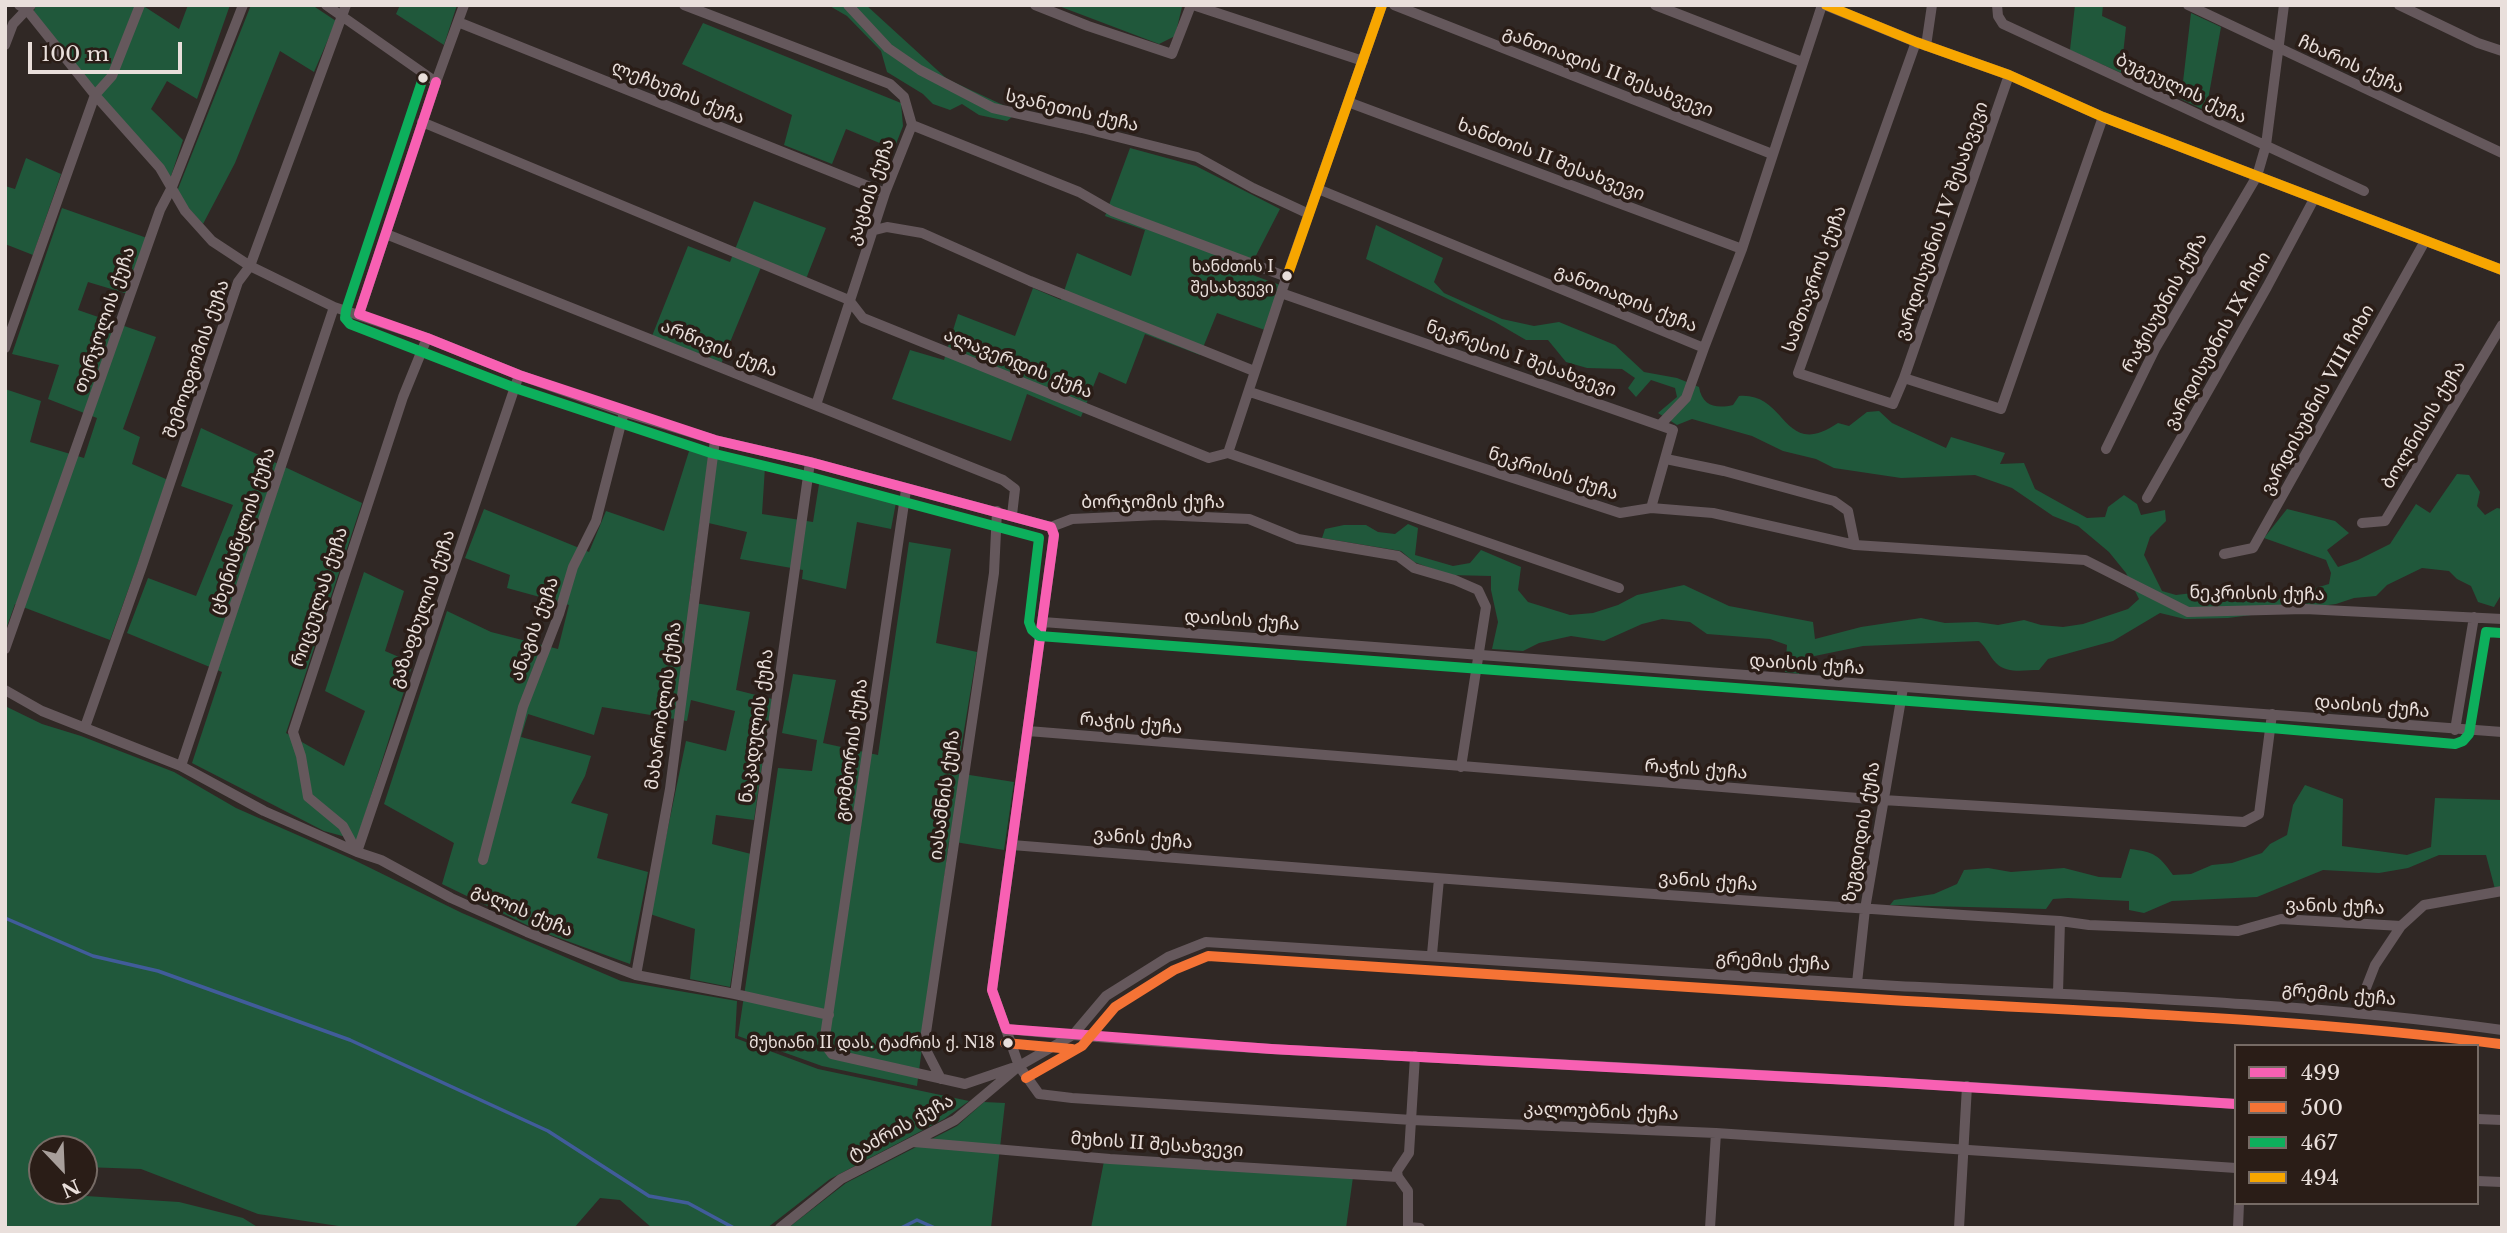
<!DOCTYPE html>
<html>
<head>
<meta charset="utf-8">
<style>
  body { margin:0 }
  #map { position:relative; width:2507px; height:1233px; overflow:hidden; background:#302825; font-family:"Libre Baskerville",serif }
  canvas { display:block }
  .frame { position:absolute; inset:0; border:7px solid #e9dfdb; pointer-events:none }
  .legend { position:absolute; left:2234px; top:1044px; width:245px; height:161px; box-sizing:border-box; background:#2a1d17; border:2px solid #766b65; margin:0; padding:9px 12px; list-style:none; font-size:21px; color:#e9dfdb }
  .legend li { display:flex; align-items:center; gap:14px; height:35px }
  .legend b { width:35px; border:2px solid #766b65 }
  .north { position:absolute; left:28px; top:1135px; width:70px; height:70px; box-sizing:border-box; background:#2a1d17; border:2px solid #766b65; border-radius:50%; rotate:157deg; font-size:19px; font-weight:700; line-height:28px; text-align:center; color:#e9dfdb }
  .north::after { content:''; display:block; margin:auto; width:24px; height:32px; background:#a89f9b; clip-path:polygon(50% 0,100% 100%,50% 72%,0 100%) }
  .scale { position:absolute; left:28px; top:42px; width:154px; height:32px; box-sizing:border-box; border:4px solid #e9dfdb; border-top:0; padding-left:9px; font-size:21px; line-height:24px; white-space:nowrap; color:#e9dfdb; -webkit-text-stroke:5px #2a1d17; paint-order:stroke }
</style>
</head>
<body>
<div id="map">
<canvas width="2507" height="1233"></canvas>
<div class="frame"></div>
<ul class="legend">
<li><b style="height:9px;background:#f860b3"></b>499</li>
<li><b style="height:9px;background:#f57335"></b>500</li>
<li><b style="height:9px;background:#0daf5c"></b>467</li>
<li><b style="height:9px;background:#f7a600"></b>494</li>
</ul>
<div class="north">N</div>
<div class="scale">100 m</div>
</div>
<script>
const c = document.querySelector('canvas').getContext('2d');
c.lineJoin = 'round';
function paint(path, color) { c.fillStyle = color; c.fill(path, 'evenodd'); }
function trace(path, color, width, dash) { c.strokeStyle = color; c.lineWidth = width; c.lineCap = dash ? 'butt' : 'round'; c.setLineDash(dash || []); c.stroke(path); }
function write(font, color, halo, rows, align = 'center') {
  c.font = font + ' "Libre Baskerville","Noto Sans Georgian",serif'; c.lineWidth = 7; c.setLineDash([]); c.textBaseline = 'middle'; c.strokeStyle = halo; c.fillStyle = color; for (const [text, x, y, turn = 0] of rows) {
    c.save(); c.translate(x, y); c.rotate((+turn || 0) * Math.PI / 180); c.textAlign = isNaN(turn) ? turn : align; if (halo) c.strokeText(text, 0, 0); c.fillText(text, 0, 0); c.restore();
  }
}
paint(new Path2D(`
  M36,5H142L179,29L188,5H230L197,99L167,81L151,109L183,140L169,182L32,16Z
  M251,5H312L336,21L314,72L280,51L235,163L203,224L176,194Z
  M400,5H457L444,45L396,14Z
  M828,5H866L947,79L1018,112L1007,121L979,115L962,104L950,110L933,104L923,94L887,72L881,51L847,16Z
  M1056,5H1181L1182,7L1175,36L1159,44Z
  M2075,5H2103L2102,16L2126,27L2121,73L2070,50Z
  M2191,13L2221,27L2206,111L2181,99Z
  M703,23L901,103L903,126L894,149L846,129L832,164L784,145L792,115L682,64Z
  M1130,148L1196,166L1280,209L1247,273L1280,285L1265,330L1217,313L1200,355L1145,334L1126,384L1099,372L1081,417L1027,394L1011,441L892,399L910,350L944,360L958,314L1015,336L1033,288L1061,300L1077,253L1131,276L1145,230L1105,216Z
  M26,158L61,174L33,255L5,244V186L15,189Z
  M754,201L826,228L806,279L764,260L721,364L652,336L688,246L730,262Z
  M62,208L147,238L128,294L88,282L78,310L156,337L123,429L140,437L132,464L168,480L110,640L15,604L5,632V389L41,401L30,442L84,458L97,418L48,399L59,365L12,354Z
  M1376,225L1443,258L1434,282L1444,293L1502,319L1534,326L1559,322L1615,345L1644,372L1677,378L1699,387C1702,406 1716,409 1733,405L1739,396C1788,392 1782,461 1838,423L1849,426L1867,412L1879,411L1892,423L1946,448L1951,437L2005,453L2000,464L2024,463L2035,489L2087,518L2105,517L2108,507L2124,495L2137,504L2141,515L2165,510L2166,521L2150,537L2144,555L2162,591L2176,595L2201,592L2230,602L2257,596L2278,599L2329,584L2331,573L2326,560L2264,538L2287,509L2335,521L2349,533L2327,550L2338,567L2358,560L2390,544L2416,504L2430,513L2457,474L2469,475L2480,492L2477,506L2485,515L2497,508L2502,509L2501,595L2494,607L2478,602L2471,586L2457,579L2449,571L2422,568L2387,585L2376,596L2354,598L2336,604L2228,618L2185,619L2160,613L2113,641L2048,659L2039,670C2024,670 2007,674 1996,663C1989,656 1987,648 1979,641L1863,646L1805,658L1799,674L1785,672L1787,645L1770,639L1707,634L1690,622L1662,619L1642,624L1604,641L1571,636L1539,643L1523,651L1492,649L1498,622L1491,590V576L1449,575L1414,562L1401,551L1322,538L1325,529L1344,525H1366L1378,532L1395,534L1408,524L1418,528L1415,555L1453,566L1470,563L1481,550L1521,567L1518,590L1528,602L1570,615L1593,613L1618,605L1637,595L1684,585L1729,606L1813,622L1815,639L1861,627L1921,618L1945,623L1977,622L1998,625L2024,620L2041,625L2063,627L2083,624L2128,609L2139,599L2126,573L2109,552L2078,526L2053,516L2012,488L1975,475L1901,478L1834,468L1816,459L1783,451L1752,436L1692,419L1677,425L1658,413L1677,397L1675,388L1651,380L1636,397L1628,388L1635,378L1622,369L1587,368L1566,362L1548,340H1526L1495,322L1366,259Z
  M201,428L362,503L286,733L344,766L365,711L325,691L364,572L404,591L385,651L413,663L357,840L324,831L192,763L222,672L127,633L148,578L196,596L233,505L181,486Z
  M690,448L765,467L762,514L813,522L820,478L897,497L891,529L857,522L846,589L802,579L803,570L740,559L747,532L700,521L689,602L750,612L736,690L772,699L754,820L716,815L712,844L751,854L730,987L690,979L695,929L650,914L686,741L726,751L735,711L691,700L687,721L602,707L594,735L528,714L521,737L591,756L585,776L571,803L608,814L597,858L648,872L630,964L537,930L442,884L454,843L384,804L447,611L491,632L558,649L569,605L507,588L510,575L465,558L484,509L589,552L606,511L664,531Z
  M909,542L951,549L936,643L977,652L957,773L1014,782L1004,850L949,841L917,1086L822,1066L738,1036L778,768L812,771L817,740L782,733L793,674L836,680L823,743L878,755Z
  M5,706L42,724L81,736L174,772L236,808L352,859L462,913L621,981L737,1001L735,1038L818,1069L969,1101L944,1119L830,1179L767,1228H652L620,1200L600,1198L574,1228H352L258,1214L141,1169L84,1167V1149H42V1191H70L86,1196L179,1202L243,1218L259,1228H5Z
  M2305,785L2343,799L2342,846L2407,855L2431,847L2435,798L2502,800V888L2495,889L2486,855H2439L2408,868L2379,873L2323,870L2257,897L2172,901L2144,913L2129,910V901L2068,898L2053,899L2046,909L1890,905L1894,900L1934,894L1957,884L1964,870L1988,868L2011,872L2064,868L2099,877L2121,878L2130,849C2154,852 2159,855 2173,875L2191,874L2212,865L2232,863L2262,853L2270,844L2287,835L2293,805Z
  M984,1102L1005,1103L991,1228H788L846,1183L957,1126Z
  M1104,1161L1353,1177L1346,1228H1091Z`), '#20583b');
trace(new Path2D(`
  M5,918L93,956L158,971L350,1040L548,1131L649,1196L688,1203L734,1228
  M901,1228L917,1220L935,1228`), '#415c9a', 3.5);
trace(new Path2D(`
  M19,5L27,10L95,95L160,168L185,211L212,241L250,266L334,307L427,338L519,375L624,412L715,440L810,462L1051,527L1072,519L1159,515L1249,519L1298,539L1398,556L1414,568L1455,580L1478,590L1486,607L1461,767
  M326,5L436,82
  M684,5L890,84L904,97L912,125L885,193L816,405
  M848,5L888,48L920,70L993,108L1082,128L1197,157L1253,188L1309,214
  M1035,5L1088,26L1172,54L1191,5
  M1193,5L1363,61
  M1394,5L1772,154
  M1655,5L1802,62
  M1825,5L1916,42L2009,75L2103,117L2502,270
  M1997,5L1998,16L2003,24L2364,191
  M2188,5L2502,153
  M2399,5L2478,43L2502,51
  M458,22L885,193
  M1916,42L1798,373L1893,404L1904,378L2001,409L2103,117
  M5,45L13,24L31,5
  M1926,46L1932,5
  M1348,102L1742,249
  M422,122L849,300L863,318L1209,458L1228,453L1619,588
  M912,125L1079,192L1112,211L1287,277
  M1318,189L1704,348L1742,249L1822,5
  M875,230L887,227L922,233L1030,281L1254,371
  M386,234L1003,480L1015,489L1012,515
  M1281,293L1673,430L1651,508
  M359,314L436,82L464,5
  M5,348L95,95L112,76L140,5
  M1904,378L2009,75
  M1250,392L1620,513L1651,508L1713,513L1855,545L2085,560L2188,612L2305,609L2502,619
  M1661,424L1686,398L1704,348
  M2106,449L2155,349L2257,176L2266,145L2284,5
  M1228,453L1281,293L1382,5
  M1666,459L1724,471L1834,501L1848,511L1855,545
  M906,490L824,1043L832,1054L965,1084L1012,1068
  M2147,498L2267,287L2314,199
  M2362,523L2385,521L2502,325
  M1051,527L1054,535L992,990L1019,1066L1039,1094L1072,1098L1412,1120L1716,1133L2236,1168
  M2224,554L2253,548L2425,241
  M1043,622L2502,732
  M5,649L160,210L172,187L243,5
  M5,690L42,711L181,766L264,811L357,852L381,860L451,898L527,932L602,962L636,975L735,994L829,1015
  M85,727L142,566L238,282L250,266L346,5
  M2455,730L2474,617
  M1028,731L1883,800L2244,822L2259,814L2272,714
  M181,766L334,307
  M1012,845C1361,873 1711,900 2060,921L2089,925L2238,931L2281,919L2401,926
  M357,852L343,826L308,797L301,756L293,732L403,397L427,338
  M357,852L519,375
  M483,860L523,707L559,614L573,567L596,521L624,412
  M1432,954L1439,879
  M636,975L670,789L715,440
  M1857,983L1865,909L1903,688
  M2058,993L2060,921
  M735,994L810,462
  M2367,1013L2366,988L2375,965L2401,926L2424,905L2502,891
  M1006,1029C1182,1046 1360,1054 1537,1063C1770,1075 2003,1088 2236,1104
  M1415,1056L1409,1153L1397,1171L1398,1177L1408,1191V1227L1420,1228
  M941,1079L924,1046L994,573L997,511
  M2477,1119L2502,1120
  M914,1142L1110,1159L1398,1177
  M2477,1181L2502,1182
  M780,1228L841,1179L955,1120L1019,1066L1073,1035L1106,996L1168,957L1206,942C1436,955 1666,973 1897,986C2099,996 2301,1002 2502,1030
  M1710,1228L1716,1133
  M1959,1228L1967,1086
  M2238,1228L2239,1203`), '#65585c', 10);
trace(new Path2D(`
  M359,314L427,338L519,375L715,440L810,462L1051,527
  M359,314L436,82
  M1006,1029L1271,1049L1886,1082L2236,1104
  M1006,1029L992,990L1054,535L1051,527`), '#f860b3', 10);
trace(new Path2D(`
  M1005,1043L1072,1049
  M1026,1078L1082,1046L1115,1007L1174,970L1208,956C1436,970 1663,986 1890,1000C2094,1012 2297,1018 2500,1044`), '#f57335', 10);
trace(new Path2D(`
  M423,78L346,310L345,318L350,324L515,388L711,453L807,476L1039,538L1029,622L1032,630L1039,636L2271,728L2455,744L2463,741L2469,734L2486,632L2501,633`), '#0daf5c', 10);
trace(new Path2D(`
  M1826,5L1916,42L2009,75L2103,117L2502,270
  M1287,277L1382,5`), '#f7a600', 10);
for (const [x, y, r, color] of [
  [423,78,6,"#e9dfdb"],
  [1287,276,6,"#e9dfdb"],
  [1008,1043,6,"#e9dfdb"]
]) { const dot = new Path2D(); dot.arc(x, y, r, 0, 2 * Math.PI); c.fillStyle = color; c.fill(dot); trace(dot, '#2a1d17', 2.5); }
write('16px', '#e9dfdb', '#2a1d17', [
  ["ხანძთის I",1274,267],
  ["შესახვევი",1274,288],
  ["მუხიანი II დას. ტაძრის ქ. N18",995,1043]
], 'right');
write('18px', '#e9dfdb', '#2a1d17', [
  ["ჩხარის ქუჩა",2351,65,25],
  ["განთიადის II შესახვევი",1608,72,21],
  ["ბუგეულის ქუჩა",2181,89,25],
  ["ლეჩხუმის ქუჩა",678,93,22],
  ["სვანეთის ქუჩა",1072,111,13],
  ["ხანძთის II შესახვევი",1551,160,21],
  ["კაცხის ქუჩა",871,192,-71],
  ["ვარდისუბნის IV შესახვევი",1942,221,-71],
  ["სამთავროს ქუჩა",1815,279,-70],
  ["განთიადის ქუჩა",1626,299,22],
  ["რაჭისუბნის ქუჩა",2165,303,-61],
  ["თერჯოლის ქუჩა",105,320,-71],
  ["ვარდისუბნის IX ჩიხი",2218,341,-61],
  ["არწივის ქუჩა",719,349,22],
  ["შემოდგომის ქუჩა",197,359,-71],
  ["ნეკრესის I შესახვევი",1521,359,19],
  ["ალავერდის ქუჩა",1018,364,22],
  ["ვარდისუბნის VIII ჩიხი",2318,400,-61],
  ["ბოლნისის ქუჩა",2424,425,-59],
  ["ნეკრისის ქუჩა",1553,474,18],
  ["ბორჯომის ქუჩა",1153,503],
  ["ცხენისწყლის ქუჩა",243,531,-72],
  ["ნეკრისის ქუჩა",2257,594,1],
  ["რიცეულას ქუჩა",320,597,-72],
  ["გაზაფხულის ქუჩა",423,609,-71],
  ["დაისის ქუჩა",1242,621,4],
  ["ანაგის ქუჩა",535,629,-70],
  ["დაისის ქუჩა",1807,665,4],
  ["მახარობლის ქუჩა",664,706,-82],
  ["დაისის ქუჩა",2372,707,5],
  ["რაჭის ქუჩა",1131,724,5],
  ["ნაკადულის ქუჩა",757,726,-82],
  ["გომბორის ქუჩა",852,750,-82],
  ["რაჭის ქუჩა",1696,770,4],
  ["იასამნის ქუჩა",945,795,-82],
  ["ზუგდიდის ქუჩა",1862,832,-80],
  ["ვანის ქუჩა",1143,839,5],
  ["ვანის ქუჩა",1708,882,4],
  ["ვანის ქუჩა",2335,907,2],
  ["გალის ქუჩა",522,911,23],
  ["გრემის ქუჩა",1773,962,3],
  ["გრემის ქუჩა",2339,995,5],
  ["კალოუბნის ქუჩა",1601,1112,2],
  ["ტაძრის ქუჩა",901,1128,-29],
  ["მუხის II შესახვევი",1157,1145,4]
]);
</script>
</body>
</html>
